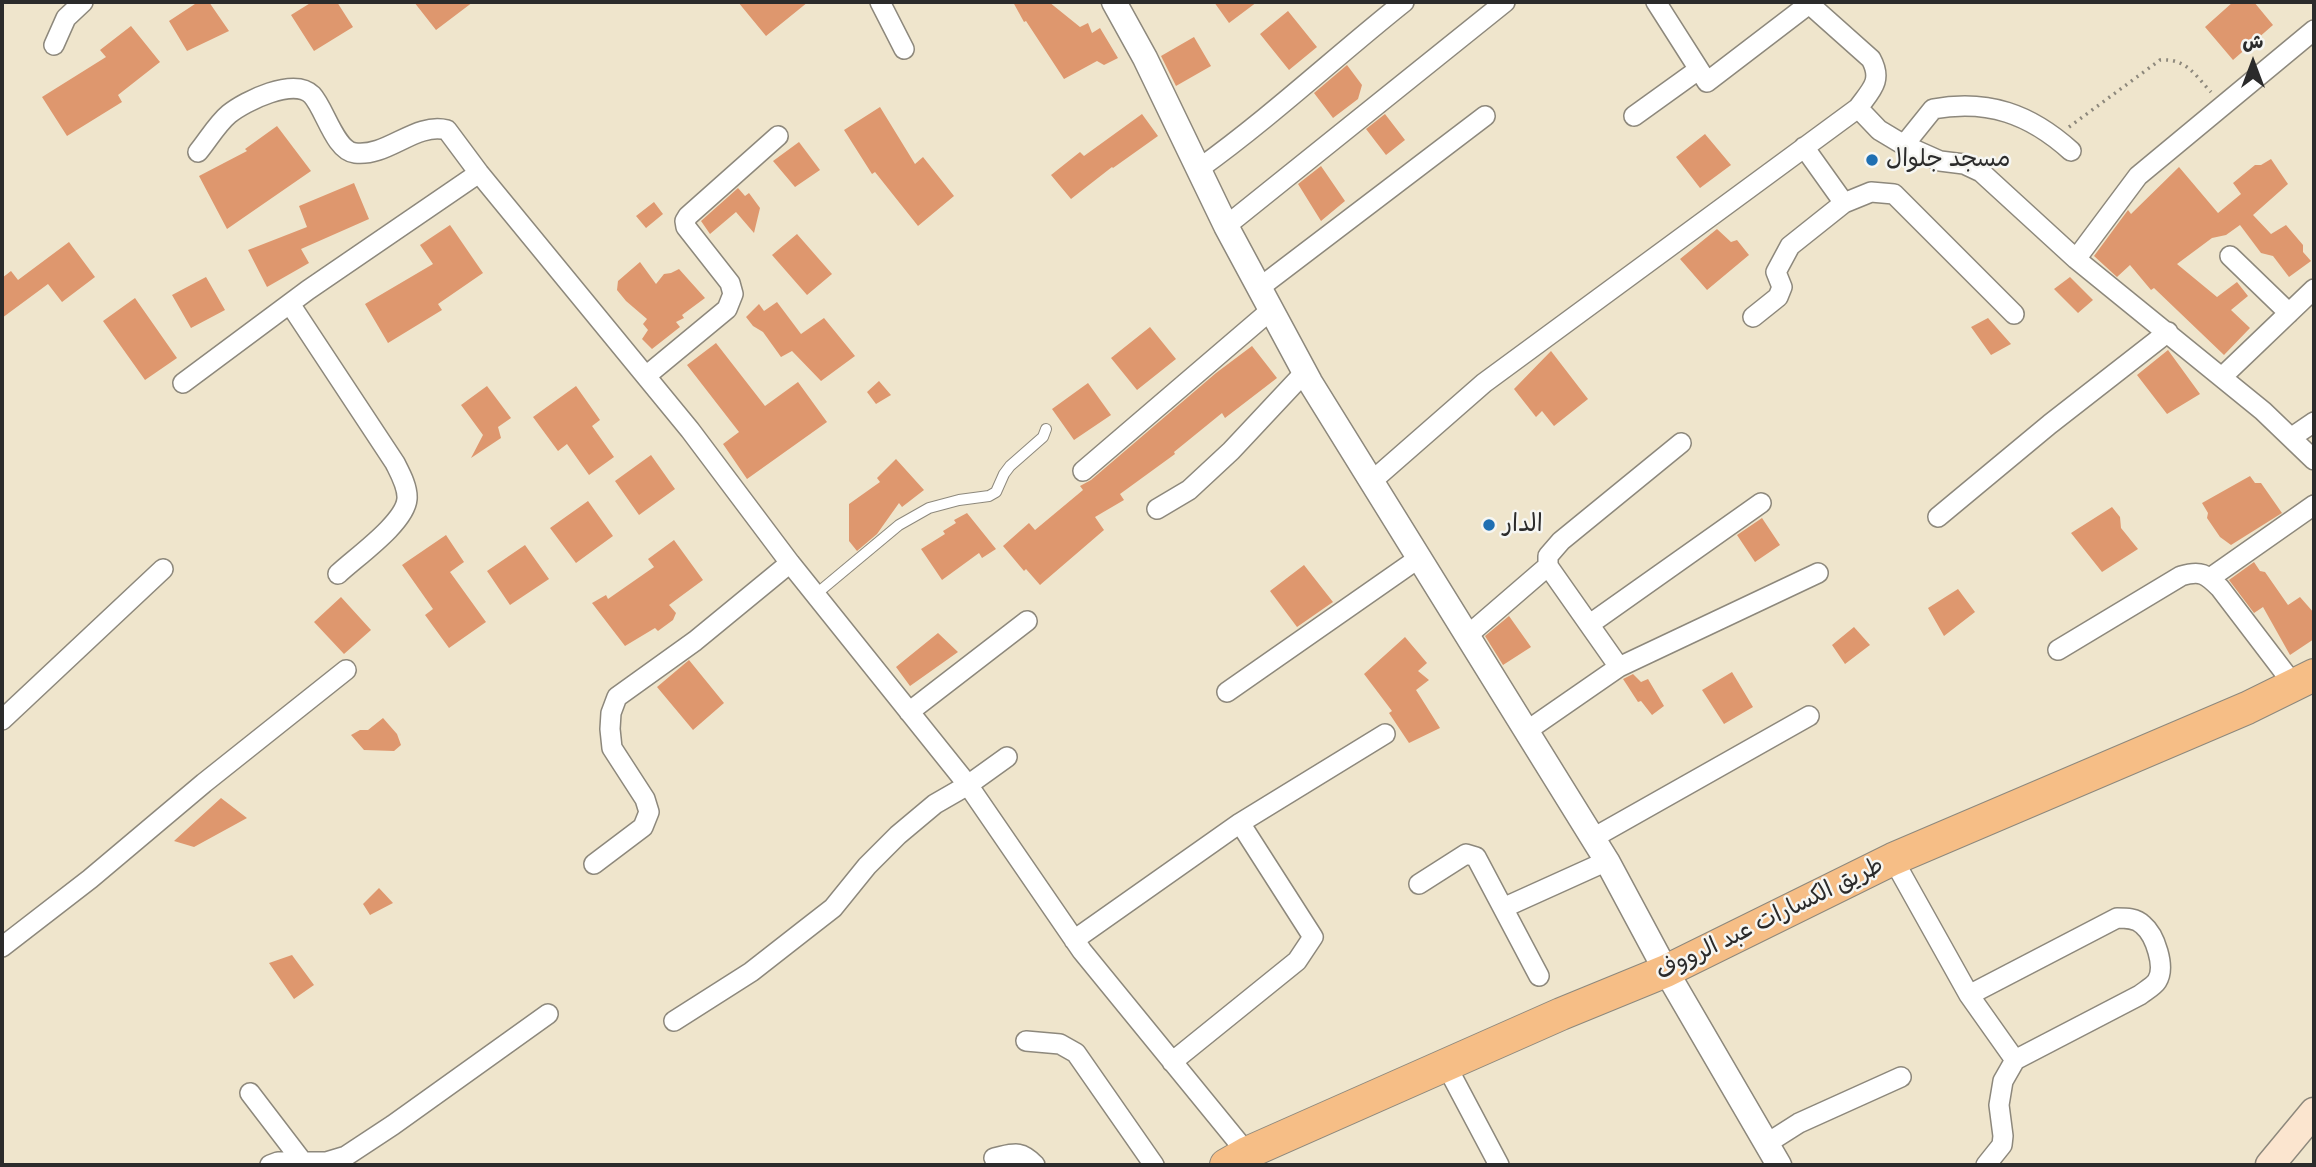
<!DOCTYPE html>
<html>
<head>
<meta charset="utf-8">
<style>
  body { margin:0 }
  #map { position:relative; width:2316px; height:1167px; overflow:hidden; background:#efe5cc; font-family:Caveat,"Playpen Sans Arabic",sans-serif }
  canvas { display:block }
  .frame { position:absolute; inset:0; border:4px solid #2b2b2b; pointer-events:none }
  .north { position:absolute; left:2218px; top:28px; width:70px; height:70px; -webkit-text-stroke:5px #f6f6f2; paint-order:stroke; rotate:0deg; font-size:19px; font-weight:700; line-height:28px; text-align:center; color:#2b2b2b }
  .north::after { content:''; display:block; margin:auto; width:24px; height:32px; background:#2b2b2b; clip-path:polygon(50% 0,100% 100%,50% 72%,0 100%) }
</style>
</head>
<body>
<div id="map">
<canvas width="2316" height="1167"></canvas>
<div class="frame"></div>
<div class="north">ش</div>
</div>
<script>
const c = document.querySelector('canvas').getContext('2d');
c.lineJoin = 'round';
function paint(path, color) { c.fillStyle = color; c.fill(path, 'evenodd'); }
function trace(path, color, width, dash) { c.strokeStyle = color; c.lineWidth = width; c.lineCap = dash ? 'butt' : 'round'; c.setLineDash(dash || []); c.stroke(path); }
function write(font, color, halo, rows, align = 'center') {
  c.font = font + ' Caveat,"Playpen Sans Arabic",sans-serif'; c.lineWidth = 5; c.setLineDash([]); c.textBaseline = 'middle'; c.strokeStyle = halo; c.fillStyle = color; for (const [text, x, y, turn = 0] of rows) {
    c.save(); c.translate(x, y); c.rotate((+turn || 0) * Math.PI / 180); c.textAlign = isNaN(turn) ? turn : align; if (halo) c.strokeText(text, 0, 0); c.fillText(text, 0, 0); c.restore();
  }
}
paint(new Path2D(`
  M198,2H209L229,31L187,51L169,21Z
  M312,2H337L353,27L314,51L291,15Z
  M414,2H473L436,30Z
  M738,2H808L766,36Z
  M1013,2H1049L1080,27L1088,23L1092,33L1100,28L1118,58L1104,65L1097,61L1064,79L1026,21L1024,22Z
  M1214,2H1257L1229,23Z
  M2233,2H2254L2273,25L2233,60L2205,27Z
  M1288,11L1317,47L1289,70L1260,34Z
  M131,26L160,62L118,95L122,102L67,136L42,97L106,57L100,50Z
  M1194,37L1211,66L1176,86L1161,56Z
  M1347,65L1362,85L1358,99L1333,118L1314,93Z
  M880,107L915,164L923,157L954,196L918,226L875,172L872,174L844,130Z
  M1142,114L1158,136L1113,168L1112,167L1071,199L1051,175L1080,152L1084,156Z
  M1385,114L1405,140L1386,155L1366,129Z
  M277,126L311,171L227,229L199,176L247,151L245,149Z
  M1705,134L1731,165L1700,188L1676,157Z
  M799,142L820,170L795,187L773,161Z
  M2271,159L2288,184L2253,215L2271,234L2286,225L2303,245V252L2311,261L2289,277L2273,256L2261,253L2240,225L2226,235L2212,238L2177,264L2217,297L2237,282L2248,296L2231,310L2250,328L2224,355L2154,288L2151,290L2130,265L2117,277L2094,256L2128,210L2131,214L2179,167L2218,213L2241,194L2233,183L2255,165H2261Z
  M1321,166L1345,201L1321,221L1298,184Z
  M354,183L369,219L301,249L309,263L267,287L248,250L307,227L299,206Z
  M738,188L745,196L749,193L760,208L754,233L736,212L710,234L701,221Z
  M654,202L663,214L646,228L636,216Z
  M450,225L483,273L438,304L442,310L388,343L365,304L433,264L420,245Z
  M1717,229L1731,242L1737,240L1749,255L1707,290L1680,259Z
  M797,234L832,274L807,295L772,255Z
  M69,242L95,277L62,302L48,284L2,318V278L11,271L18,280Z
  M640,262L656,284L664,274L671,273L679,269L705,298L682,315L684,318L676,322L680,327L652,349L642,339L648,330L643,324L647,319L626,301L617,290L618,281Z
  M206,277L225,310L191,328L172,295Z
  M2070,277L2093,300L2078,313L2054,289Z
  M135,298L177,358L145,380L103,321Z
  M777,302L801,334L824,318L855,356L821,381L792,351L781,357L763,332L753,326L746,317L759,304L764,311Z
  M1988,318L2011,344L1991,355L1971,327Z
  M1150,327L1176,359L1137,390L1111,358Z
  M716,343L765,406L798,382L827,422L747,479L723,444L739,432L687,365Z
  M1252,346L1277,378L1225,418L1222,413L1174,452L1175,454L1120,494L1124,500L1095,517L1104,530L1040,585L1026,569L1024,571L1003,546L1029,523L1035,530L1083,490L1080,486L1091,480L1216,373Z
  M2168,350L2200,394L2167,414L2137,375Z
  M1551,351L1588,399L1554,426L1542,411L1536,417L1514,389Z
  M879,381L891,395L876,404L867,392Z
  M1088,383L1111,415L1074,440L1052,409Z
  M487,386L511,418L498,427L501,438L471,458L483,435L461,405Z
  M576,386L600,420L592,426L614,457L589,475L567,444L558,451L533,417Z
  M651,455L675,489L639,515L615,481Z
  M896,459L924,490L902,507L899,503L877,534L857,551L849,541V504L880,482L877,478Z
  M2250,476L2255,483H2261L2282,513L2231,545L2220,537L2207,518L2208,513L2202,503Z
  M588,501L613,536L576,563L550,528Z
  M2112,507L2120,517L2121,528L2138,549L2102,572L2071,533Z
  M967,513L996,549L982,558L979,553L942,580L921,549L945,534L943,531L956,523L954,520Z
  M1762,518L1780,545L1755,562L1737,535Z
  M446,535L464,562L450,572L486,622L449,648L425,615L433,609L402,565Z
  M674,540L703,580L669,605L676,613L673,620L658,631L655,628L625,646L592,603L606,595L608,599L654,567L648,559Z
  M525,545L549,579L510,605L487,571Z
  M2254,562L2260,571L2265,572L2288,605L2300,597L2314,613V639L2290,655L2263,607L2254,613L2229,580Z
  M1304,565L1333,602L1297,627L1270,591Z
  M1958,589L1975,612L1944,636L1928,608Z
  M341,597L371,630L344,654L314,622Z
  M1509,616L1531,647L1503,665L1485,636Z
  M1854,627L1870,645L1845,664L1832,645Z
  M938,633L958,652L910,686L896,667Z
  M1405,637L1427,663L1418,671L1429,680L1416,690L1440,728L1409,743L1389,713L1392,711L1364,674Z
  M689,660L724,703L693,730L657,687Z
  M1732,672L1753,707L1724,724L1702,690Z
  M1633,674L1641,682L1648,679L1664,706L1652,715L1641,701L1638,702L1623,679Z
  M383,718L397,734L401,745L394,751L364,750L351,735L360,730H368Z
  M221,798L247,818L194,847L174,841Z
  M379,888L393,903L370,915L363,904Z
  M292,955L314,985L294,999L269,963Z`), '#de976e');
const service = new Path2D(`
  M815,595L899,525L929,508L959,500L989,496L996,492L1004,474L1010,466L1043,437L1046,429`);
const minor = new Path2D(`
  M880,2L904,49
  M1656,2L1707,82L1809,4
  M54,45L66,18L83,2
  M1858,108L1879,130L1904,145L1940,161L1964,164L1981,172L2076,259L2263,411L2314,460
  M1634,116L1698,70
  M1904,145L1933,109C1988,99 2030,114 2071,151
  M1804,147L1844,203
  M198,152C208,140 217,124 229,114C245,101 294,77 312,95C325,109 335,151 355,153C388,157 415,122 447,130L479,173L690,430L790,563L968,785L1082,951L1247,1153
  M1200,168C1271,117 1335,57 1404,2
  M1226,226L1505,2
  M2230,256L2289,313
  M2076,259L2138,176L2314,30
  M1259,288L1485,116
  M290,304L395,463C400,473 408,487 407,499C405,523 356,557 338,574
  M1753,317L1778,297L1782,287L1776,272L1790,246L1844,203L1871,192L1894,194L2014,314
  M646,376L727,309L733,294L730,283L686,227L685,221L688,216L778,136
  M2222,377L2314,289
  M183,383L308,290L479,173
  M2292,437L2314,422
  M1083,471L1271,310
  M1372,481L1484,383L1858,108C1871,90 1883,81 1871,59L1807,2
  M1157,509L1189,490L1231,451L1305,372
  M1938,517L2050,424L2168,332
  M2210,578L2314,505
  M1590,624L1761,503
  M1468,635L1548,566
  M2058,650L2181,576C2201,570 2206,574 2220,588L2294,685
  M1619,667L1548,566V556L1561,541L1681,443
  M1227,692L1419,558
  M909,712L1027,621
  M2,720L163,569
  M1528,730L1619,667L1818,573
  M1593,838L1809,716
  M1893,859L1969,995L2015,1060L2003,1081L1999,1105L2003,1136L2002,1145L1986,1165
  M594,864L643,827L649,812L645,799L612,748L610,729L611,713L617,697L695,641L790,563
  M1419,884L1466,854L1476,857L1539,976
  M1503,908L1607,861
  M1074,940L1240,823L1385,734
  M2,947L90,879L204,783L346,670
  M1969,995L2117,918C2126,918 2136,918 2143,925C2155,935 2166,967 2157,981C2154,986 2145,991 2140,995L2015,1060
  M674,1021L751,972L806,929L833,908L867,866L898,835L935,804L968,785L1007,757
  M1026,1041L1060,1044L1076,1053L1154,1165
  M1172,1062L1297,961L1313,937L1240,823
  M1446,1065L1499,1165
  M250,1093L302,1161
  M1766,1144L1799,1123L1901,1077
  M994,1158C1013,1154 1020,1149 1035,1165
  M270,1165L278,1162H326L346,1156L393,1125L548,1014`);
const tertiary = new Path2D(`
  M1114,2L1145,58L1226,226L1310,382L1607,861L1666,971L1779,1165`);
const secondary = new Path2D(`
  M2270,1165L2314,1112`);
const primary = new Path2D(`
  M1226,1165L1247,1153L1561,1014L1666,971L1893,859L2247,708L2314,675`);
trace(service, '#8d887c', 12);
trace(minor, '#8d887c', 22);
trace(tertiary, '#8d887c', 27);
trace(secondary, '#8d887c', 31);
trace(primary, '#8d887c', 34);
trace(new Path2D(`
  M2069,127L2160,60C2186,58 2195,75 2211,92`), '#8d887c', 3.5, [2, 5]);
trace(service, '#fff', 10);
trace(minor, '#fff', 19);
trace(tertiary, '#fff', 24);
trace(secondary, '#fbe5cf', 28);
trace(primary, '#f6be86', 32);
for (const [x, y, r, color] of [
  [1872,160,7,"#1f6fb2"],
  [1489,525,7,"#1f6fb2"]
]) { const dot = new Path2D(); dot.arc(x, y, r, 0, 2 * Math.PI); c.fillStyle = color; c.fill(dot); trace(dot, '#f6f6f2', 2.5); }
write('24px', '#2b2b2b', '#f6f6f2', [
  ["مسجد جلوال",1886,160],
  ["الدار",1503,525]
], 'left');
write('24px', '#2b2b2b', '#f6f6f2', [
  ["طريق الكسارات عبد الرووف",1770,919,-26]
]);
</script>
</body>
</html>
